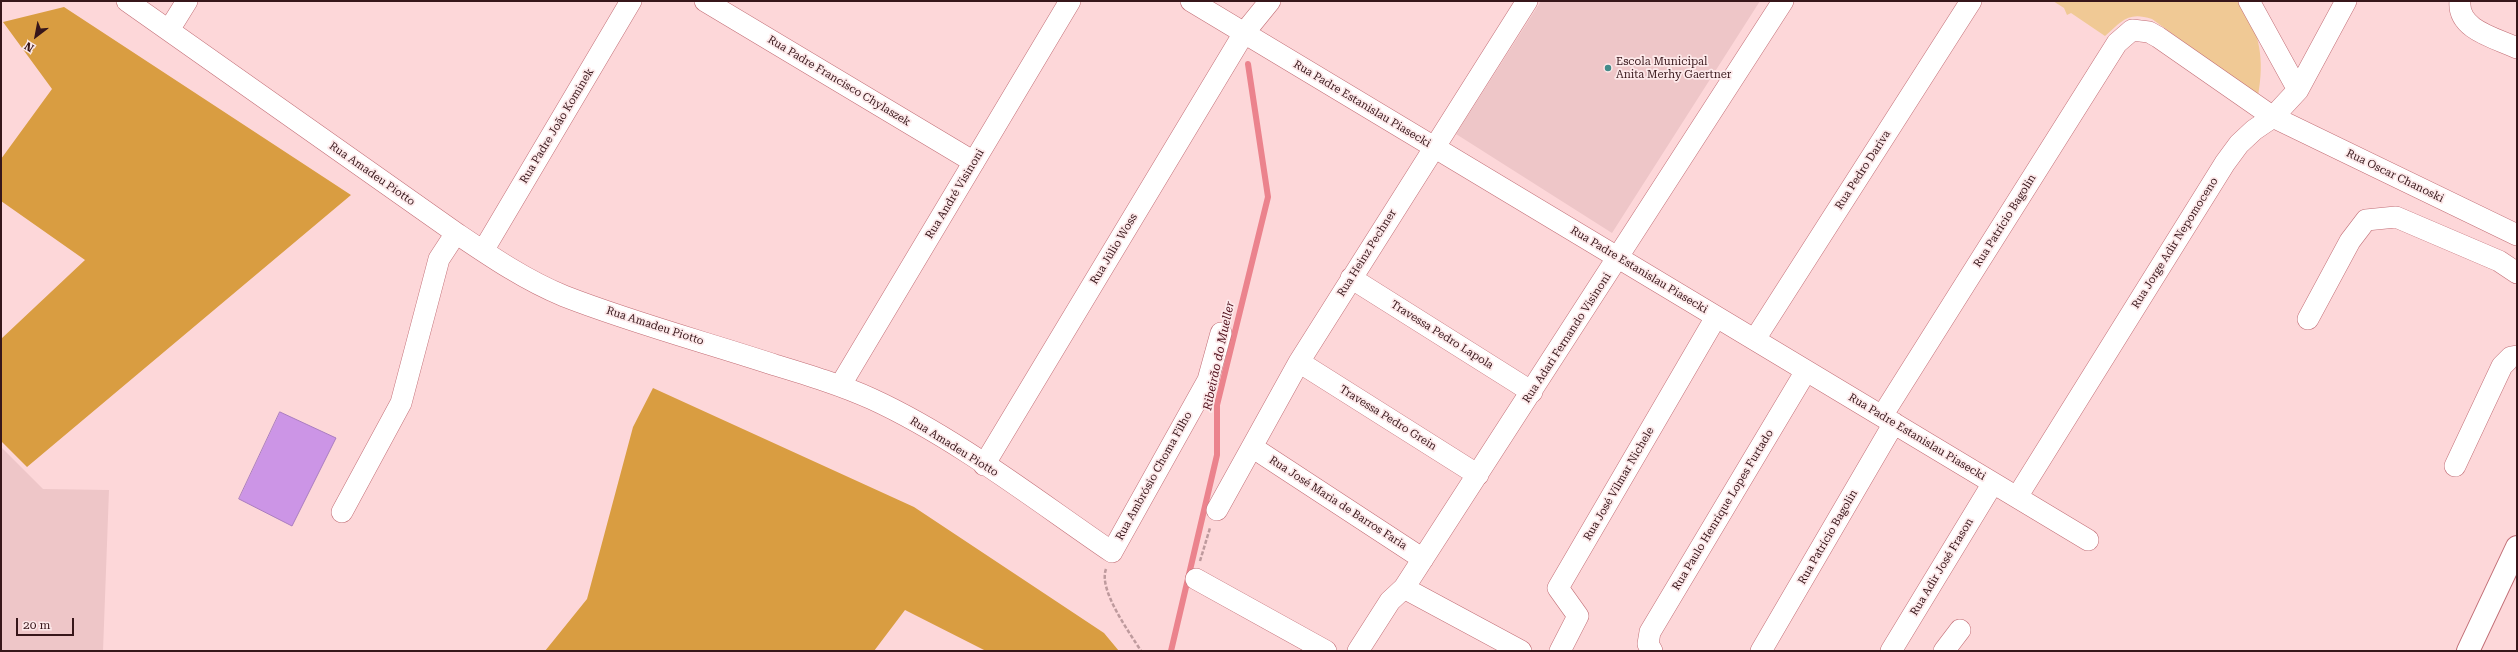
<!DOCTYPE html>
<html>
<head>
<meta charset="utf-8">
<style>
  body { margin:0 }
  #map { position:relative; width:2518px; height:652px; overflow:hidden; background:#fdd7d9; font-family:"Roboto Serif",serif }
  canvas { display:block }
  .frame { position:absolute; inset:0; border:2px solid #37161a; pointer-events:none }
  .north { position:absolute; left:16px; top:16px; width:40px; height:40px; -webkit-text-stroke:3px #fde9ea; paint-order:stroke; rotate:212deg; font-size:11px; font-weight:700; line-height:16px; text-align:center; color:#37161a }
  .north::after { content:''; display:block; margin:auto; width:14px; height:18px; background:#37161a; clip-path:polygon(50% 0,100% 100%,50% 72%,0 100%) }
  .scale { position:absolute; left:16px; top:618px; width:58px; height:18px; box-sizing:border-box; border:2px solid #37161a; border-top:0; padding-left:5px; font-size:12px; line-height:14px; white-space:nowrap; color:#37161a; -webkit-text-stroke:3px #fde9ea; paint-order:stroke }
</style>
</head>
<body>
<div id="map">
<canvas width="2518" height="652"></canvas>
<div class="frame"></div>
<div class="north">N</div>
<div class="scale">20 m</div>
</div>
<script>
const c = document.querySelector('canvas').getContext('2d');
c.lineJoin = 'round';
function paint(path, color) { c.fillStyle = color; c.fill(path, 'evenodd'); }
function trace(path, color, width, dash) { c.strokeStyle = color; c.lineWidth = width; c.lineCap = dash ? 'butt' : 'round'; c.setLineDash(dash || []); c.stroke(path); }
function write(font, color, halo, rows, align = 'center') {
  c.font = font + ' "Roboto Serif",serif'; c.lineWidth = 3.5; c.setLineDash([]); c.textBaseline = 'middle'; c.strokeStyle = halo; c.fillStyle = color; for (const [text, x, y, turn = 0] of rows) {
    c.save(); c.translate(x, y); c.rotate((+turn || 0) * Math.PI / 180); c.textAlign = isNaN(turn) ? turn : align; if (halo) c.strokeText(text, 0, 0); c.fillText(text, 0, 0); c.restore();
  }
}
paint(new Path2D(`
  M1541,1H1760L1612,233L1456,134Z
  M1,447L43,489L109,490L103,651H1Z`), '#eec6c8');
paint(new Path2D(`
  M2053,1H2243C2259,36 2265,57 2258,96L2152,19C2128,11 2122,21 2105,36L2071,13L2067,15L2064,8Z`), '#f0c995');
paint(new Path2D(`
  M64,7L351,195L27,467L1,441V339L85,260L1,201V159L52,89L3,22Z
  M653,388L914,507L1104,633L1119,651H986L905,610L874,651H545L587,599L633,427Z`), '#d99d41');
trace(new Path2D(`
  M1171,651L1217,455V405L1268,197L1248,64`), '#eb838d', 6);
const building = new Path2D(`
  M280,412L336,438L292,526L239,499Z`);
paint(building, '#cc95e6');
trace(building, '#aa7dbf', 1);
const minor = new Path2D(`
  M127,1L456,233C490,256 525,280 564,296C633,323 705,342 775,365C808,375 841,385 872,399C955,437 1037,501 1112,552L1208,380L1221,333
  M705,1L974,162
  M1191,1L2088,540
  M2249,1L2298,90
  M2460,1C2457,30 2496,38 2517,48
  M169,30L187,1
  M483,251L631,1
  M1351,278L1532,392
  M2308,319L2350,241L2366,220L2396,217L2499,261L2517,273
  M1755,339L1971,1
  M1299,362L1478,475
  M840,386L1070,1
  M1882,416L2117,43L2132,30L2149,32L2158,37L2273,117L2517,235
  M1252,447L1423,559
  M984,465L1244,33L1270,1
  M2455,466L2502,366L2511,357L2517,356
  M2017,497L2225,163L2239,144L2254,130L2273,117L2298,90L2346,1
  M1217,510L1299,362L1527,1
  M342,512L401,403L439,259L456,233
  M1196,579L1326,651
  M1404,588L1521,651
  M1358,651L1390,601L1404,588L1783,1
  M1560,651L1578,616L1558,588L1716,317
  M1652,651L1648,644L1650,632L1806,371
  M1761,651L1894,423
  M1891,651L1993,483
  M1944,651L1960,630`);
const major = new Path2D(`
  M2468,651L2517,547`);
trace(minor, '#c16d75', 22);
trace(major, '#c16d75', 24);
trace(new Path2D(`
  M1200,561L1210,528
  M1106,569C1098,590 1130,633 1141,651`), '#be9a9d', 2.5, [4, 2]);
trace(minor, '#fff', 21);
trace(major, '#fff', 22);
for (const [x, y, r, color] of [
  [1608,68,4,"#438b8a"]
]) { const dot = new Path2D(); dot.arc(x, y, r, 0, 2 * Math.PI); c.fillStyle = color; c.fill(dot); trace(dot, '#fde9ea', 1.5); }
write('11px', '#37161a', '#fde9ea', [
  ["Escola Municipal",1616,62],
  ["Anita Merhy Gaertner",1616,75]
], 'left');
write('11px', '#37161a', '#fde9ea', [
  ["Rua Padre Francisco Chylaszek",839,81,31],
  ["Rua Padre Estanislau Piasecki",1362,104,31],
  ["Rua Padre João Kominek",557,126,-59],
  ["Rua Pedro Dariva",1863,170,-57],
  ["Rua Amadeu Piotto",372,174,35],
  ["Rua Oscar Chanoski",2395,176,26],
  ["Rua André Visinoni",955,194,-59],
  ["Rua Patrício Bagolin",2005,221,-58],
  ["Rua Jorge Adir Nepomoceno",2175,243,-58],
  ["Rua Júlio Woss",1114,249,-59],
  ["Rua Heinz Pechner",1367,253,-58],
  ["Rua Padre Estanislau Piasecki",1639,270,31],
  ["Rua Amadeu Piotto",655,326,18],
  ["Travessa Pedro Lapola",1442,335,32],
  ["Rua Adari Fernando Visinoni",1567,338,-57],
  ["Travessa Pedro Grein",1388,418,32],
  ["Rua Padre Estanislau Piasecki",1917,437,31],
  ["Rua Amadeu Piotto",954,447,32],
  ["Rua Ambrósio Choma Filho",1154,476,-61],
  ["Rua José Vilmar Nichele",1619,484,-60],
  ["Rua José Maria de Barros Faria",1338,503,33],
  ["Rua Paulo Henrique Lopes Furtado",1723,510,-59],
  ["Rua Patrício Bagolin",1828,537,-60],
  ["Rua Adir José Frason",1942,567,-59]
]);
write('italic 12px', '#4f0e1b', '#fde9ea', [
  ["Ribeirão do Mueller",1219,356,-78]
]);
</script>
</body>
</html>
